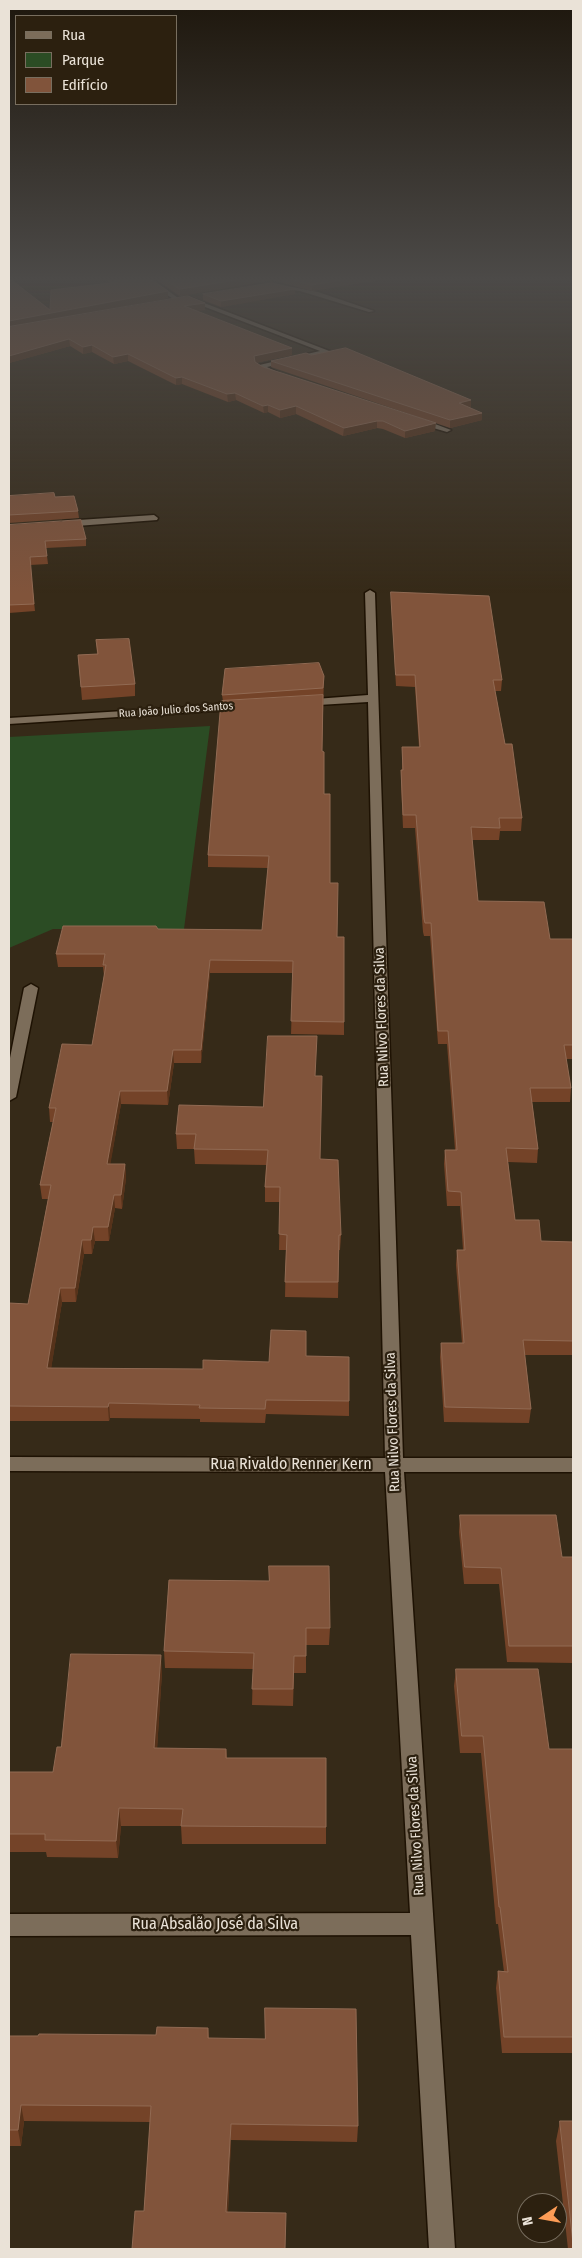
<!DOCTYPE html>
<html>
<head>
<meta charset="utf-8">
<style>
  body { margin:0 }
  #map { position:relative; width:582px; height:2258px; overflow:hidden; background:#362a18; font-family:"Fira Sans Condensed",sans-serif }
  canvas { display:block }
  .frame { position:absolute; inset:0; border:10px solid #eae2d7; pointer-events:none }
  .legend { position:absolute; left:15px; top:15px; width:162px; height:90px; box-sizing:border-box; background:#2c200f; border:1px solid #786e5f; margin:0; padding:6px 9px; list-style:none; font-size:15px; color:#eae2d7 }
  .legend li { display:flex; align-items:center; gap:10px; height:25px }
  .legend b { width:25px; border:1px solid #786e5f }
  .north { position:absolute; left:517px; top:2193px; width:50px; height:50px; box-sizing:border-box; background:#2c200f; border:1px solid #786e5f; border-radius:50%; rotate:258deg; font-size:14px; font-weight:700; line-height:20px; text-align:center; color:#eae2d7 }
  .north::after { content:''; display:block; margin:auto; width:18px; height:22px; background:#fd9c56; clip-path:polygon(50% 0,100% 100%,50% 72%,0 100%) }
</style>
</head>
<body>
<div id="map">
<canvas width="582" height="2258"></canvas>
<div class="frame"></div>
<ul class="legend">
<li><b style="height:6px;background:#7c6d5a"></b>Rua</li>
<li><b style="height:14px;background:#2b4c24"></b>Parque</li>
<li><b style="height:14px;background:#81543b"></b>Edifício</li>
</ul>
<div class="north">N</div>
</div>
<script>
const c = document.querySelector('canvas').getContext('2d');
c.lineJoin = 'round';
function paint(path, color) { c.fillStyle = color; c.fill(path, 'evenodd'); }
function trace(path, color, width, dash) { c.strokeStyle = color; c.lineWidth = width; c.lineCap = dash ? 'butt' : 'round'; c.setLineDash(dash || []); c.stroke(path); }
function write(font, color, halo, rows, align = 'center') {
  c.font = font + ' "Fira Sans Condensed",sans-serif'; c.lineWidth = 4.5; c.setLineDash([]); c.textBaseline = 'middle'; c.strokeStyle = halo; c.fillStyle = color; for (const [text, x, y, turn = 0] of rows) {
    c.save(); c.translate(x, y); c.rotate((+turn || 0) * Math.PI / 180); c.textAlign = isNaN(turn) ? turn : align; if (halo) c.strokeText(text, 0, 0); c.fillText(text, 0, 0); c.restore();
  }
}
paint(new Path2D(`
  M210,726L184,929H53L9,948V737Z`), '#2b4c24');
const street = new Path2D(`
  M143,278H150L181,300L176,301Z
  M272,283L318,292L374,311L369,312L300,291L258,286Z
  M187,298H191L332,352L267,367L279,373L272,375L255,366L320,351L187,300Z
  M413,418H419L451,430L447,432L413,422Z
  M154,515L158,518L157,520L63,527L59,524L63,521Z
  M370,590L375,593L403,1458H573V1472H404L455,2249H429L411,1935L9,1936V1914L410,1913L385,1472L9,1471V1457L385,1458L368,702L302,706L297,703L302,700L368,695L365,593Z
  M239,704L243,705V709L9,724V718Z
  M31,984L38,988L16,1097L9,1101V1063L24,988Z`);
trace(street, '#1e1203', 3);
paint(street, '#7c6d5a');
paint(new Path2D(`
  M9,278L50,310L111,283L104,278H148L168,291V298L62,318L205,310L196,311L292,355L255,363L263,367L435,431L405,438L383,429L377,428L343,436L296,414L280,418L268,412L264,413L236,400L228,402L182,384L176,385L128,361L114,364L92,352L83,354L70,346L9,363Z
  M153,278H391L312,291L272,280L180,296Z
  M203,294H295L221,307L203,300Z
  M271,361L471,407L470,408L482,413V420L450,428L271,367Z
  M9,496L55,497L78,511L79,518L9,523Z
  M9,525L86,539V546L46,548L48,564L30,565L35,611L9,613Z
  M391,592L502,680L501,691H495L505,744L522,818L521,831H500L499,840H472L478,901L550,939H573V1059H566L571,1088L570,1102H532L538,1149L537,1163L508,1162L515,1220L541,1241L573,1242V1355H525L531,1409L529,1423L444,1422L440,1357L441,1343H462L456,1265L457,1250H463L460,1206H447L444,1164L445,1150H455L447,1044H438L430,936H424L423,932L415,828H403L401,783V770H402V747H419L415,687L396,686L391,603Z
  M96,640L135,684V696L82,700L78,655L97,654Z
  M324,676L322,751L324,794L330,883L337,937H344V1035L291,1034L293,973H210L201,1063H174L168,1105L121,1104L110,1164H125L126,1178L122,1209L115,1208L109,1241H95L92,1254H84L76,1302H62L51,1368L203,1369L269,1362L306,1356L349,1357V1416L266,1414L265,1423L200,1422V1419L110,1418L109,1421H9V1303L28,1304L48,1199H42L40,1185L53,1122H50L49,1108L92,1045L104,976L103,967H58L56,954L158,929L262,930L268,868L208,867V855L223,701L222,695Z
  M316,1076L320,1159L341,1235L340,1250H339L338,1298L285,1297L286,1250H279L280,1202H265V1187L266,1165L195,1164L194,1149H177L176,1134L263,1107Z
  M460,1515L562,1557H573V1663L507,1662L499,1584H464L459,1532Z
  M169,1580L330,1628L329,1645H306V1673H294L293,1706L252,1705L253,1669L165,1668L164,1651Z
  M456,1669L549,1749H573V2053H502L496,1988L498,1971L504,1972L498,1924H496L481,1753H460L454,1686Z
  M162,1672L157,1748L226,1749L227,1758L326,1827V1844H182L181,1826H121L118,1858L47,1857L46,1852H9V1772H53L61,1747Z
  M208,2028L209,2038L358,2126L357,2142L231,2140L228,2212L144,2211L150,2122L24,2121L21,2146H9V2036L156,2035Z
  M560,2121H573V2249H568L556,2141Z`), '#744328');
paint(new Path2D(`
  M248,278H272V280L180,296V289Z
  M353,278H391L312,291V285Z
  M295,289V294L221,307V301Z
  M168,291V298L9,328V321Z
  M205,303V310L184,313V306Z
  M69,339L70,346L9,363V356Z
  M92,345V352L83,354V347Z
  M292,348V355L255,363L254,356Z
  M128,354V361L114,364L113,357Z
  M182,377V384L176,385V378Z
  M235,393L236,400L228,402L227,394Z
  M471,400V407L459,410V403Z
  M268,405V412L264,413L263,406Z
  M296,406V414L280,418V410Z
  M482,413V420L450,428V420Z
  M377,421V428L343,436L344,428Z
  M436,423L435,431L405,438V431Z
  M210,960V973L201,1063V1050Z
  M173,1050L174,1063L168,1105L167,1091Z
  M120,1091L121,1104L108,1178L107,1164Z
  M125,1164L126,1178L122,1209L121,1195Z
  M114,1195L115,1208L109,1241L108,1227Z
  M93,1227L95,1241L92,1254L91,1240Z
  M82,1240L84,1254L76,1302L75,1288Z
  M60,1288L62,1302L49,1382L47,1368Z
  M109,1403L110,1418L109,1421L108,1407Z
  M161,1655L162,1672L156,1766L154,1748Z
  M119,1808L121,1826L118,1858L116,1841Z
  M21,2105L24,2121L21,2146L18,2130Z
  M231,2124V2140L227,2228L226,2212Z`), '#56321a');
const building = new Path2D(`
  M9,278L50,310L51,290L118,282L112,278H148L168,291L9,321Z
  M163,278H248L180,289Z
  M287,278H353L312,285Z
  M272,283L295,289L221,301L203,294Z
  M188,296L205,303L184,306L292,348L254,356L255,362L263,367L436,423L405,431L383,421H377L344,428L296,406L280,410L268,405L263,406L235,393L227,394L182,377L176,378L128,354L113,357L92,345L83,347L69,339L9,356V327Z
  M346,348L471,400L459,403L482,413L450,420L271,361L306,353L311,355Z
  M54,493L55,497L74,496L78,511L9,515V496Z
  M81,520L86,539L45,541L47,556L30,557L34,604L9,605V525Z
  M391,592L489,596L502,680H493L505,744H512L522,818H499L500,828L471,827L478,901L544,902L550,939H573V1045H564L571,1088H530L538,1149L506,1148L515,1220H539L541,1241L573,1242V1341L523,1340L531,1409L445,1407L441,1343H464L457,1250H465L461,1192L448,1191L445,1150H457L448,1031H438L431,923H425L424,919L416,815H403L401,770H403L402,747H420L415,675H396Z
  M129,639L135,684L81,687L78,655L98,654L96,640Z
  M319,663L324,676L323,688L222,695L225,669Z
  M323,695L322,751L324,752V794H330V883H338L337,937H344V1022L291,1021L293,961L210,960L201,1050H173L167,1091H120L107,1164H125L121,1195H114L108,1227H93L91,1240H82L75,1288H60L47,1368L203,1369V1360L269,1362L271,1330L306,1331V1356L349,1357V1401L266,1400L265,1409L199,1408L200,1405L109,1403L108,1407L9,1406V1303L28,1304L51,1185H40L56,1108H49L62,1044L92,1045L106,965H103L105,954H56L63,926H156L158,929L262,930L269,856L208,855L221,701Z
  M268,1036H317L315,1076H322L320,1159L338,1160L341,1235H339L338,1282H285L287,1235L279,1234L280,1187H265L268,1150L194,1149L196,1134H176L179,1105L263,1107Z
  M460,1515H556L562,1557H573V1646H509L501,1568L465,1567Z
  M269,1566H329L330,1628H306V1656H294L293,1689H252L254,1653L164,1651L169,1580L269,1581Z
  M71,1654L161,1655L154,1748L226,1749V1758H326V1827L181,1826L183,1809L119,1808L116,1841L45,1840V1834H9V1772H53L57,1747H61Z
  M456,1669H538L549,1749H573V2037H504L498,1971L508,1972L500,1907H499L483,1736H462Z
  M265,2008L356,2009L358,2126L231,2124L226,2212L286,2213L285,2249H132L135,2211H144L151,2106L21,2105L18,2130H9V2036H38L39,2034L156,2035L157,2027L208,2028V2038L265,2039Z
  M560,2121H573V2243Z`);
paint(building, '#81543b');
trace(building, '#916a53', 1);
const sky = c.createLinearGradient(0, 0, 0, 594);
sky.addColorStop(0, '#1e170d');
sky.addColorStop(0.47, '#4c4a48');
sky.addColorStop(1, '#4c4a4800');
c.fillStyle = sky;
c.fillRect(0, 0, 582, 594);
write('11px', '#eae2d7', '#2c200f', [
  ["Rua João Julio dos Santos",176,710,-4]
]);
write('14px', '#eae2d7', '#2c200f', [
  ["Rua Nilvo Flores da Silva",382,1017,-92],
  ["Rua Nilvo Flores da Silva",393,1422,-92],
  ["Rua Nilvo Flores da Silva",416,1826,-93]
]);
write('16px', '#eae2d7', '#2c200f', [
  ["Rua Rivaldo Renner Kern",291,1465],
  ["Rua Absalão José da Silva",215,1925]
]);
</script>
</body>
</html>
